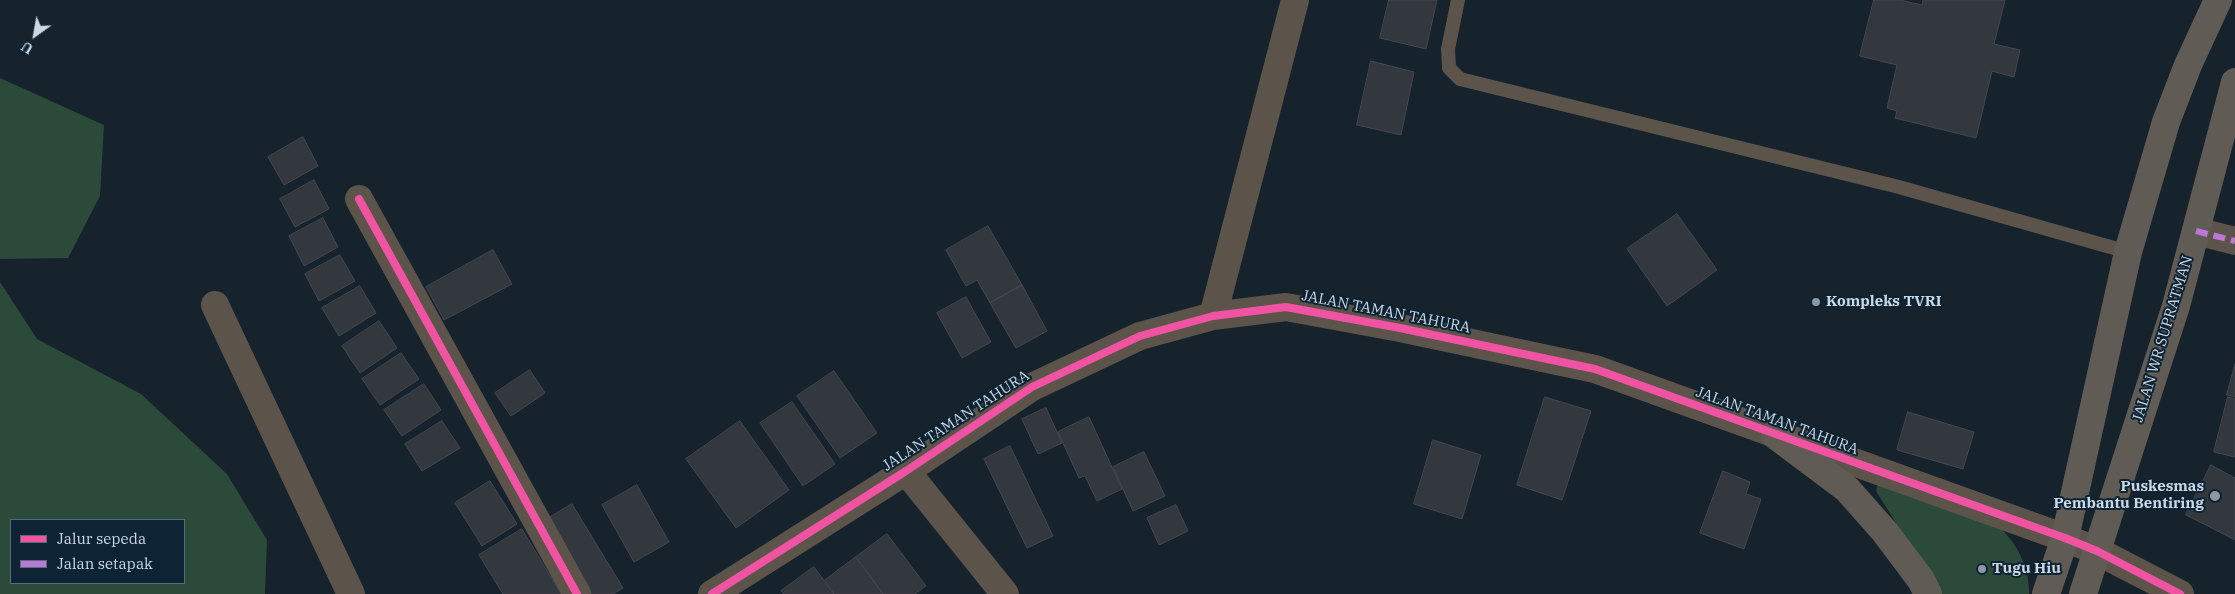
<!DOCTYPE html>
<html>
<head>
<meta charset="utf-8">
<style>
  body { margin:0 }
  #map { position:relative; width:2235px; height:594px; overflow:hidden; background:#16222c; font-family:"IBM Plex Serif",serif }
  canvas { display:block }
  .legend { position:absolute; left:10px; top:519px; width:175px; height:65px; box-sizing:border-box; background:#0e2334; border:1px solid #5a6c7a; margin:0; padding:6px 9px; list-style:none; font-size:15px; color:#ccd9e4 }
  .legend li { display:flex; align-items:center; gap:10px; height:25px }
  .legend b { width:25px; border:1px solid #5a6c7a }
  .north { position:absolute; left:10px; top:10px; width:50px; height:50px; -webkit-text-stroke:4px #0e2334; paint-order:stroke; rotate:212deg; font-size:14px; font-weight:700; line-height:20px; text-align:center; color:#ccd9e4 }
  .north::after { content:''; display:block; margin:auto; width:18px; height:22px; background:#ccd9e4; clip-path:polygon(50% 0,100% 100%,50% 72%,0 100%) }
</style>
</head>
<body>
<div id="map">
<canvas width="2235" height="594"></canvas>
<ul class="legend">
<li><b style="height:6px;background:#f153a3"></b>Jalur sepeda</li>
<li><b style="height:6px;background:#ba77d6"></b>Jalan setapak</li>
</ul>
<div class="north">U</div>
</div>
<script>
const c = document.querySelector('canvas').getContext('2d');
c.lineJoin = 'round';
function paint(path, color) { c.fillStyle = color; c.fill(path, 'evenodd'); }
function trace(path, color, width, dash) { c.strokeStyle = color; c.lineWidth = width; c.lineCap = dash ? 'butt' : 'round'; c.setLineDash(dash || []); c.stroke(path); }
function write(font, color, halo, rows, align = 'center') {
  c.font = font + ' "IBM Plex Serif",serif'; c.lineWidth = 4; c.setLineDash([]); c.textBaseline = 'middle'; c.strokeStyle = halo; c.fillStyle = color; for (const [text, x, y, turn = 0] of rows) {
    c.save(); c.translate(x, y); c.rotate((+turn || 0) * Math.PI / 180); c.textAlign = isNaN(turn) ? turn : align; if (halo) c.strokeText(text, 0, 0); c.fillText(text, 0, 0); c.restore();
  }
}
paint(new Path2D(`
  M0,78L104,125L100,196L68,258L0,259Z
  M0,282L37,339L141,394L227,474L267,540L265,594H0ZM11,520H184V583H11Z
  M1878,484L2000,528C2018,544 2030,570 2029,594H1940L1876,491Z`), '#2c4a39');
const building = new Path2D(`
  M1389,0H1437L1426,49L1380,38Z
  M1874,0H1900L1922,5L1923,0H2005L1994,44L2020,50L2014,77L1992,71L1976,138L1895,118L1897,111L1887,108L1897,65L1860,56Z
  M1371,61L1414,72L1401,135L1357,125Z
  M303,137L318,166L284,185L268,157Z
  M314,180L329,209L295,227L280,199Z
  M1677,214L1717,270L1667,306L1627,249Z
  M323,218L338,247L304,266L289,236Z
  M988,226L1022,285L990,303L977,280L966,286L946,250Z
  M493,250L512,284L444,320L426,287Z
  M340,255L355,281L319,301L305,274Z
  M1022,285L1047,331L1016,348L990,303Z
  M360,286L376,313L339,336L322,308Z
  M966,297L991,342L962,358L937,313Z
  M379,321L397,348L360,373L342,346Z
  M401,353L419,379L380,405L362,379Z
  M2235,364V397L2227,395Z
  M530,370L545,393L511,416L495,393Z
  M834,371L877,433L840,458L797,396Z
  M424,384L441,410L402,436L384,410Z
  M1545,397L1591,411L1562,500L1517,485Z
  M2228,397L2235,399V457L2214,452Z
  M792,402L835,464L803,486L760,423Z
  M1046,408L1062,443L1038,454L1022,419Z
  M1908,412L1974,432L1963,469L1897,450Z
  M1089,417L1122,489L1097,501L1085,476L1079,478L1058,432Z
  M442,421L460,448L422,471L405,444Z
  M740,421L789,490L736,528L686,459Z
  M1433,440L1481,455L1462,519L1414,504Z
  M1010,446L1053,536L1027,548L984,459Z
  M1144,452L1165,496L1133,511L1113,467Z
  M2211,465L2235,478V540L2186,515Z
  M1723,471L1750,482L1746,494L1761,499L1744,549L1700,533Z
  M490,481L517,524L482,546L455,503Z
  M637,485L669,542L634,562L602,505Z
  M572,504L623,588L613,594H572L532,528Z
  M1176,505L1188,531L1159,545L1147,518Z
  M522,529L561,594H503L479,555Z
  M887,534L926,586L915,594H883L856,557Z
  M856,557L883,594H834L824,581Z
  M814,567L834,594H784L781,591Z`);
paint(building, '#33373e');
trace(building, '#454750', 1);
trace(new Path2D(`
  M1458,0L1448,49L1449,68L1460,79L1899,187L2128,252`), '#5c544b', 14);
trace(new Path2D(`
  M359,199L577,594
  M2196,231L2235,241
  M215,305L351,594
  M1213,316L1295,0
  M906,471L1005,594
  M712,594L906,471L1032,387L1140,336L1213,316L1286,307L1400,328L1595,369L2065,538L2097,551L2180,594`), '#5c544b', 28);
trace(new Path2D(`
  M1775,435L1847,489L1885,532L1921,580L1928,594
  M2046,594L2065,538L2128,252L2166,122L2188,65L2218,0
  M2083,594L2176,306L2235,82`), '#605c55', 28);
trace(new Path2D(`
  M2196,231L2235,241`), '#ba77d6', 6, [12, 6]);
trace(new Path2D(`
  M359,199L577,594
  M712,594L906,471L1032,387L1140,336L1213,316L1286,307L1400,328L1595,369L2065,538L2097,551L2180,594`), '#f153a3', 8);
for (const [x, y, r, color] of [
  [1816,302,5,"#8c99a4"],
  [2215,496,6,"#8c99a4"],
  [1982,569,5,"#8c99a4"]
]) { const dot = new Path2D(); dot.arc(x, y, r, 0, 2 * Math.PI); c.fillStyle = color; c.fill(dot); trace(dot, '#0e2334', 2); }
write('bold 15px', '#ccd9e4', '#0e2334', [
  ["Kompleks TVRI",1826,302],
  ["Puskesmas",2204,487,"right"],
  ["Pembantu Bentiring",2204,504,"right"],
  ["Tugu Hiu",1992,569]
], 'left');
write('15px', '#ccd9e4', '#0e2334', [
  ["JALAN TAMAN TAHURA",1386,312,11],
  ["JALAN WR SUPRATMAN",2163,339,-73],
  ["JALAN TAMAN TAHURA",956,421,-33],
  ["JALAN TAMAN TAHURA",1777,421,20]
]);
</script>
</body>
</html>
